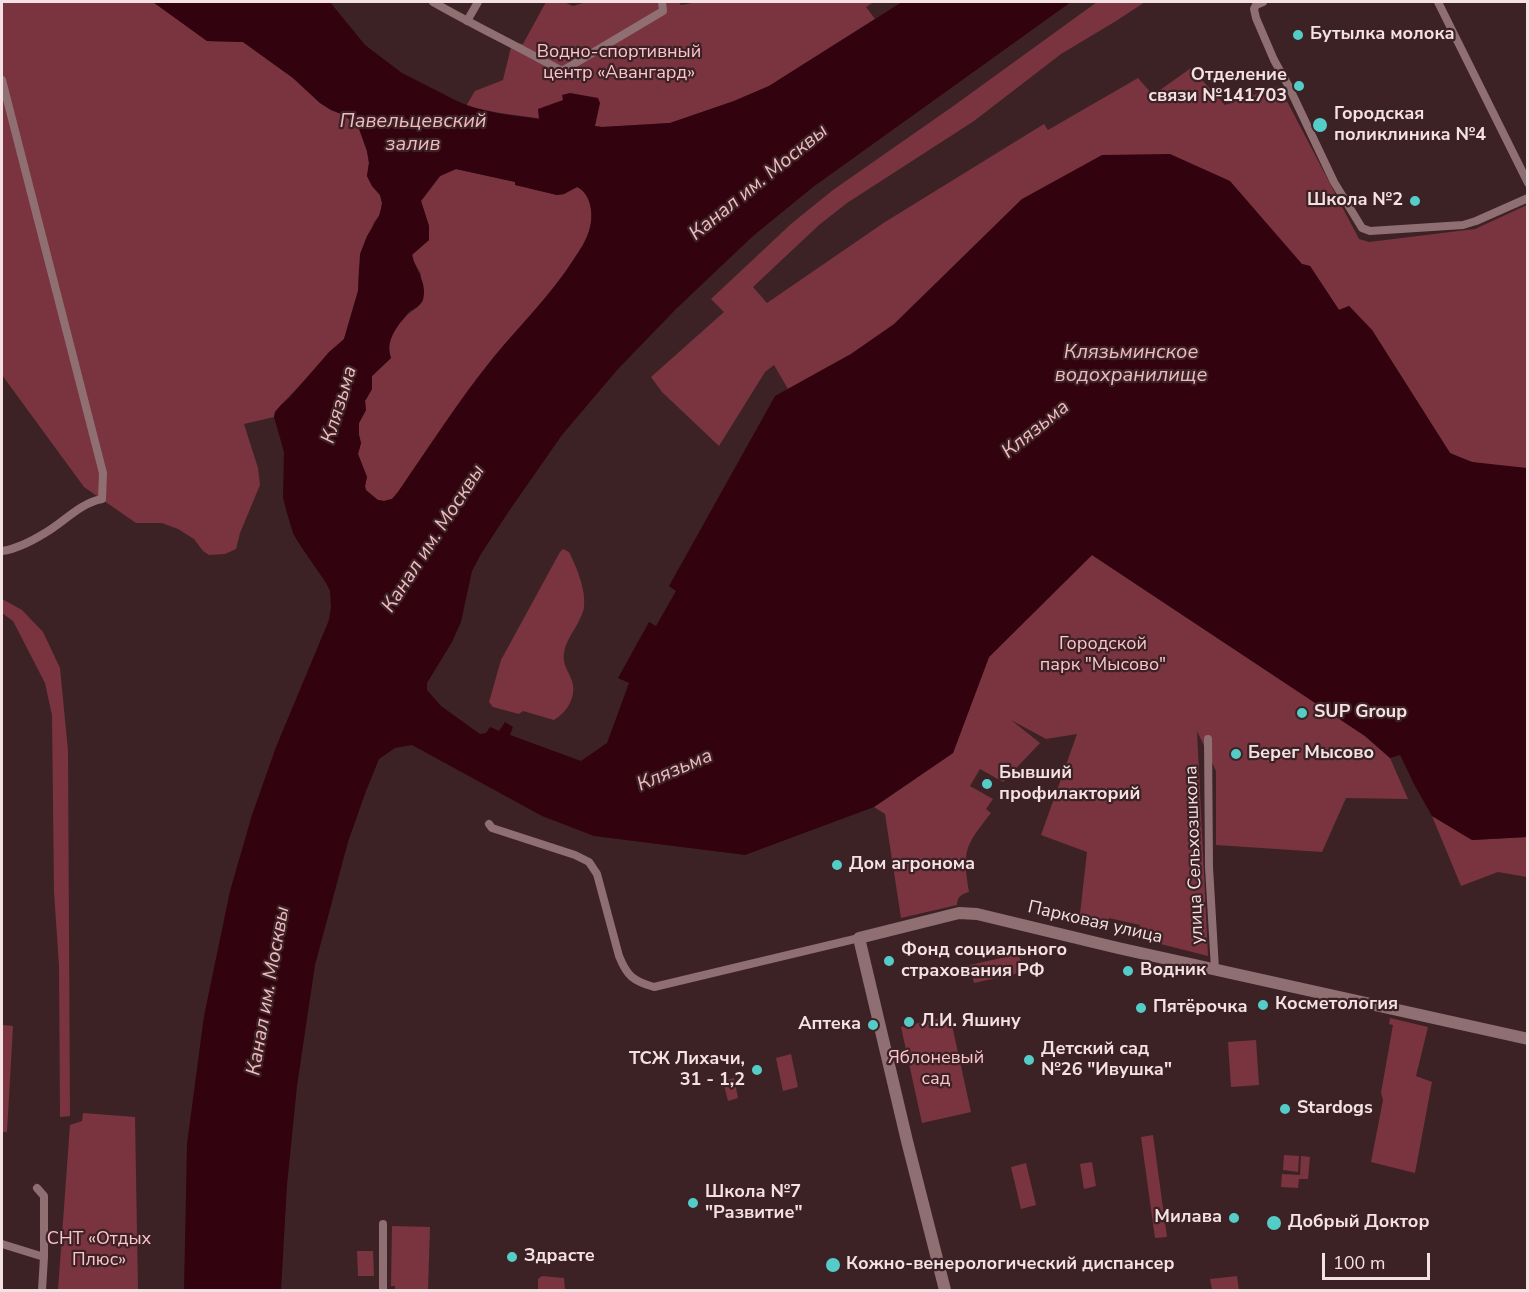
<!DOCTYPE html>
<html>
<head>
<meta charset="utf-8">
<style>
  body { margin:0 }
  #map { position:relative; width:1529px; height:1292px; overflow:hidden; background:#3d2225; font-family:"Nunito Sans",sans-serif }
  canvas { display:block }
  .frame { position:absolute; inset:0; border:3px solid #f4e1e3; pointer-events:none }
  .scale { position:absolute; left:1322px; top:1253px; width:108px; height:27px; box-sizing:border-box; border:3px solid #f4e1e3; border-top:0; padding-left:8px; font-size:18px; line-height:21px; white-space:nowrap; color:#f4e1e3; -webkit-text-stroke:4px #3d2225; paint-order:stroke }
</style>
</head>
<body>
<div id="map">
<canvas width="1529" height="1292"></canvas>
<div class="frame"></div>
<div class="scale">100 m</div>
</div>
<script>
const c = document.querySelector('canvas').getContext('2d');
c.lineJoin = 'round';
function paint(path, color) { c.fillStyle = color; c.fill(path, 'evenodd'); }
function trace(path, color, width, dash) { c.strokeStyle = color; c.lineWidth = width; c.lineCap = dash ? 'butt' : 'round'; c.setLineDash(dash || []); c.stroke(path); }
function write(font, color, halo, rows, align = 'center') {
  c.font = font + ' "Nunito Sans",sans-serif'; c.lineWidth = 4.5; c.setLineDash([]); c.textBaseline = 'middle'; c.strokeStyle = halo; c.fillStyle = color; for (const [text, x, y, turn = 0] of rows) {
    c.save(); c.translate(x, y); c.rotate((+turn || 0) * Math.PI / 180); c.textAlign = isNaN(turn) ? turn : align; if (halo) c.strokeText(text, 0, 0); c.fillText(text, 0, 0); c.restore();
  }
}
paint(new Path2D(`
  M2,2H153L207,41L243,42L293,78L320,103L331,110L344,115L358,126L367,151L369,163L367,176L372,186L380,195L382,203L381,209L379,216L374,222L359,267L358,291L344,339L281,405L275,412L274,417L244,424L258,468L260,485L240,533L236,549L225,554L209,555L203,551L194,539L178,529L162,523H136L84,487L2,375Z
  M546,2H564L573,6L586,2H679L681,5L697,2H874L866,7L875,19L769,86L734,101L670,123L602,127L500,113L466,106L475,91L503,80L512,43L523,44Z
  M1097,2H1145L1116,21L1061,54L974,121L847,203L819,225L753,287L767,303L885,222L1044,124L1048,130L1138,78L1153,95L1191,68L1225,105L1279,86L1359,239L1369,242L1475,229L1527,205V468C1503,468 1470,465 1450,453L1372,330L1349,306L1339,310L1310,266L1022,199L895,324L851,354L788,389L774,365L765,372L719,446L662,392L651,377L724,312L711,299L791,224L833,190L952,107Z
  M456,169L516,182V185L557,195L564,194L577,187C592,194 594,217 589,231C586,241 580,250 574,259C551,295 520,325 493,358C459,400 429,447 398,492L392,499L384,501L378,500L373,496L366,491L365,486L367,477L358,454L361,443L359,435V423L366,410L365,401L372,389V376L391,358C384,337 402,317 418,307L421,274L414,262L412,254L429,240V226L421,201L440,176Z
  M563,549L569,552C576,566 586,589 584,606C584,612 580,618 578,623C573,632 565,643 564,653C562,667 571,673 573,685C575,699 566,713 554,720L523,711L519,714L493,707L489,702L501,660L560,552Z
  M1092,555L1365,736L1390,758L1408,799L1346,798L1322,852L1216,845V771L1197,731L1208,956L1137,938L1140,925L1109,918L1106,930L1079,923L1087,852L1041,835L1077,734L1046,739L1011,720L1040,743L1003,782L980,769L970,786L993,799L986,809L991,813C965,846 962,850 969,892C961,894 957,897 957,905L901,918L885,814L874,807L953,753L989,657Z
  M2,599L22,610L43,632L60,668L68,751L70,1116L60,1117L59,966L54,892L52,715L45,683L13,621L2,613Z
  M1432,816L1472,840L1527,837V877L1498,872L1461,886Z
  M1019,954L1023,972L974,983L970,965Z
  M950,1016L971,1112L922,1123L901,1027Z
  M1390,1018L1428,1027L1416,1076L1432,1082L1415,1173L1371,1162L1383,1100L1381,1093L1393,1025L1389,1024Z
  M2,1025L13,1026L7,1132H2Z
  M1256,1040L1259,1085L1231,1087L1228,1042Z
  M791,1054L798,1087L783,1091L776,1058Z
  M734,1078L738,1098L728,1101L723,1081Z
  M83,1113L135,1117L138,1290H58L70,1125L82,1121Z
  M1153,1135L1167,1237L1155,1238L1141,1137Z
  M1284,1155L1299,1156L1298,1172L1283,1170Z
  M1301,1156L1310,1157L1308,1179H1299L1298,1188L1281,1187L1282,1174L1300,1175Z
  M1092,1162L1096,1186L1084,1189L1080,1164Z
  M1026,1163L1036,1205L1021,1209L1011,1167Z
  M392,1226L430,1227L428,1290H395V1286H391Z
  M357,1251H373L374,1276H358Z
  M542,1276L564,1278L565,1290H538V1279Z
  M1237,1276L1239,1290H1212L1210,1279Z`), '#793440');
paint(new Path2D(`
  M153,2H330L365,45L402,73L457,101C482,113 512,115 539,119L538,109L563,100L562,95L570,93L598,98L600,103L595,126L602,127L670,123L734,101L769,86L902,2H1071L813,187L753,236L676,309L618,369L562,435L509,511L481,554L472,571L461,622L452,642L427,683V690L441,706L480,734L486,733L490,727L499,731L505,722L513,727L510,735L581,761L607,743L629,683L618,678L649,622L656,626L676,591L669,586L775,396L851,354L894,324L1022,199L1102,155L1170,154L1230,181L1302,264L1310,266L1339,310L1349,306L1372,330L1450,453L1472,462L1527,468V837L1472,840L1432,816L1415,786L1400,755L1390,758L1365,736L1092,555L989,657L953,753L874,807L745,855L594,836L542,816L412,745L395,748L379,759L366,791L348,842L315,965L297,1086L287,1185L281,1290H184L187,1144L204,1016L230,891L252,815L276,747L329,620L331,607L330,591L326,583L298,542L293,533L287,513L283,498L284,452L274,417L275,412L281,405L289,398L329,352L344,339L358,291L360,254L367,236L379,216L381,209L382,203L380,195L372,186L367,176L369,163L367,151L358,126L344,115L331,110L320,103L293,78L243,42L207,41ZM456,169L515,182V185L557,195L564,194L577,187C592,194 594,217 589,231C586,241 580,250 574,259C551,295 520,325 493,358C459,400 429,447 398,492L392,499L384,501L378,500L373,496L366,490L365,486L367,477L358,454L361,443L359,435V423L366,410L365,401L372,389V376L391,358C386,345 392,334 400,323C403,320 406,315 409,312C414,308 420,307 423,300C428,283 415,269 412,255L429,240V226L421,201L440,176Z`), '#32020e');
trace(new Path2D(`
  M433,2C475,26 519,47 562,71L663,11L662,2
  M1263,2L1256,5L1254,9L1256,18L1274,60L1288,85L1334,182L1362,228L1370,231L1463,225L1476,221L1528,198
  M1438,2L1528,183
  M467,21L478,2
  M2,80L103,473L102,499C80,503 64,522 45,533C32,541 16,549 2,551
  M1208,739L1209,867L1215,969
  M489,824L492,828L575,855L589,862L597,874L619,956C627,976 633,981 654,987L859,938
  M37,1188L44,1196V1257L42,1290
  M2,1244L44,1257
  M383,1290V1224`), '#906f73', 8);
trace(new Path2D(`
  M945,1290L907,1141L859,938L959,913L977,914L1118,948L1528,1039`), '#906f73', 12);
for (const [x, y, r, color] of [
  [1298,35,6,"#54cdc8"],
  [1299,86,6,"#54cdc8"],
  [1320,125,8,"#54cdc8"],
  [1415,201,6,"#54cdc8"],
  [1302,713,6,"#54cdc8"],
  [1236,754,6,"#54cdc8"],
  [987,784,6,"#54cdc8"],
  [837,865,6,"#54cdc8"],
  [889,961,6,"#54cdc8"],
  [1128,971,6,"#54cdc8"],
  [1263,1005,6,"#54cdc8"],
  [1141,1008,6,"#54cdc8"],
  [909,1022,6,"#54cdc8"],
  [873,1025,6,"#54cdc8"],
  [1029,1060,6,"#54cdc8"],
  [757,1070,6,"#54cdc8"],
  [1285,1109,6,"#54cdc8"],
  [693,1203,6,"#54cdc8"],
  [1234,1218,6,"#54cdc8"],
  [1274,1223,8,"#54cdc8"],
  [512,1257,6,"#54cdc8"],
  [833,1265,8,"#54cdc8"]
]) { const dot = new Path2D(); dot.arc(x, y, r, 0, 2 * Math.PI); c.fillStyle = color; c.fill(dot); trace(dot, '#3d2225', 2); }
write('bold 18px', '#f4e1e3', '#3d2225', [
  ["Бутылка молока",1310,35],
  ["Отделение",1287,76,"right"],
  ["связи №141703",1287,97,"right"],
  ["Городская",1334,115],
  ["поликлиника №4",1334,136],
  ["Школа №2",1403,201,"right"],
  ["SUP Group",1314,713],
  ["Берег Мысово",1248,754],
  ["Бывший",999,774],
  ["профилакторий",999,795],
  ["Дом агронома",849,865],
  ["Фонд социального",901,951],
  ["страхования РФ",901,972],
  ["Водник",1140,971],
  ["Косметология",1275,1005],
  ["Пятёрочка",1153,1008],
  ["Л.И. Яшину",921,1022],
  ["Аптека",861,1025,"right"],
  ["Детский сад",1041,1050],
  ["№26 \"Ивушка\"",1041,1071],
  ["ТСЖ Лихачи,",745,1060,"right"],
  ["31 - 1,2",745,1081,"right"],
  ["Stardogs",1297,1109],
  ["Школа №7",705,1193],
  ["\"Развитие\"",705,1214],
  ["Милава",1222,1218,"right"],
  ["Добрый Доктор",1288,1223],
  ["Здрасте",524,1257],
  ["Кожно-венерологический диспансер",846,1265]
], 'left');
write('18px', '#fcc5cb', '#3d2225', [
  ["Водно-спортивный",619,53],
  ["центр «Авангард»",619,74],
  ["Городской",1103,645],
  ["парк \"Мысово\"",1103,666],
  ["Яблоневый",936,1059],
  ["сад",936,1080],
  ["СНТ «Отдых",99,1240],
  ["Плюс»",99,1261]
]);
write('18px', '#f4e1e3', '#3d2225', [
  ["улица Сельхозшкола",1195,855,-92],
  ["Парковая улица",1095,923,13]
]);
write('italic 20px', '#f1bac0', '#3d2225', [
  ["Павельцевский",413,122],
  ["залив",413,145],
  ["Канал им. Москвы",759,183,-39],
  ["Клязьминское",1131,353],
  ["водохранилище",1131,376],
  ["Клязьма",340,405,-73],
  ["Клязьма",1036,430,-39],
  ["Канал им. Москвы",434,539,-57],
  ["Клязьма",675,771,-23],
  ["Канал им. Москвы",269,991,-80]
]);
</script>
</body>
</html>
